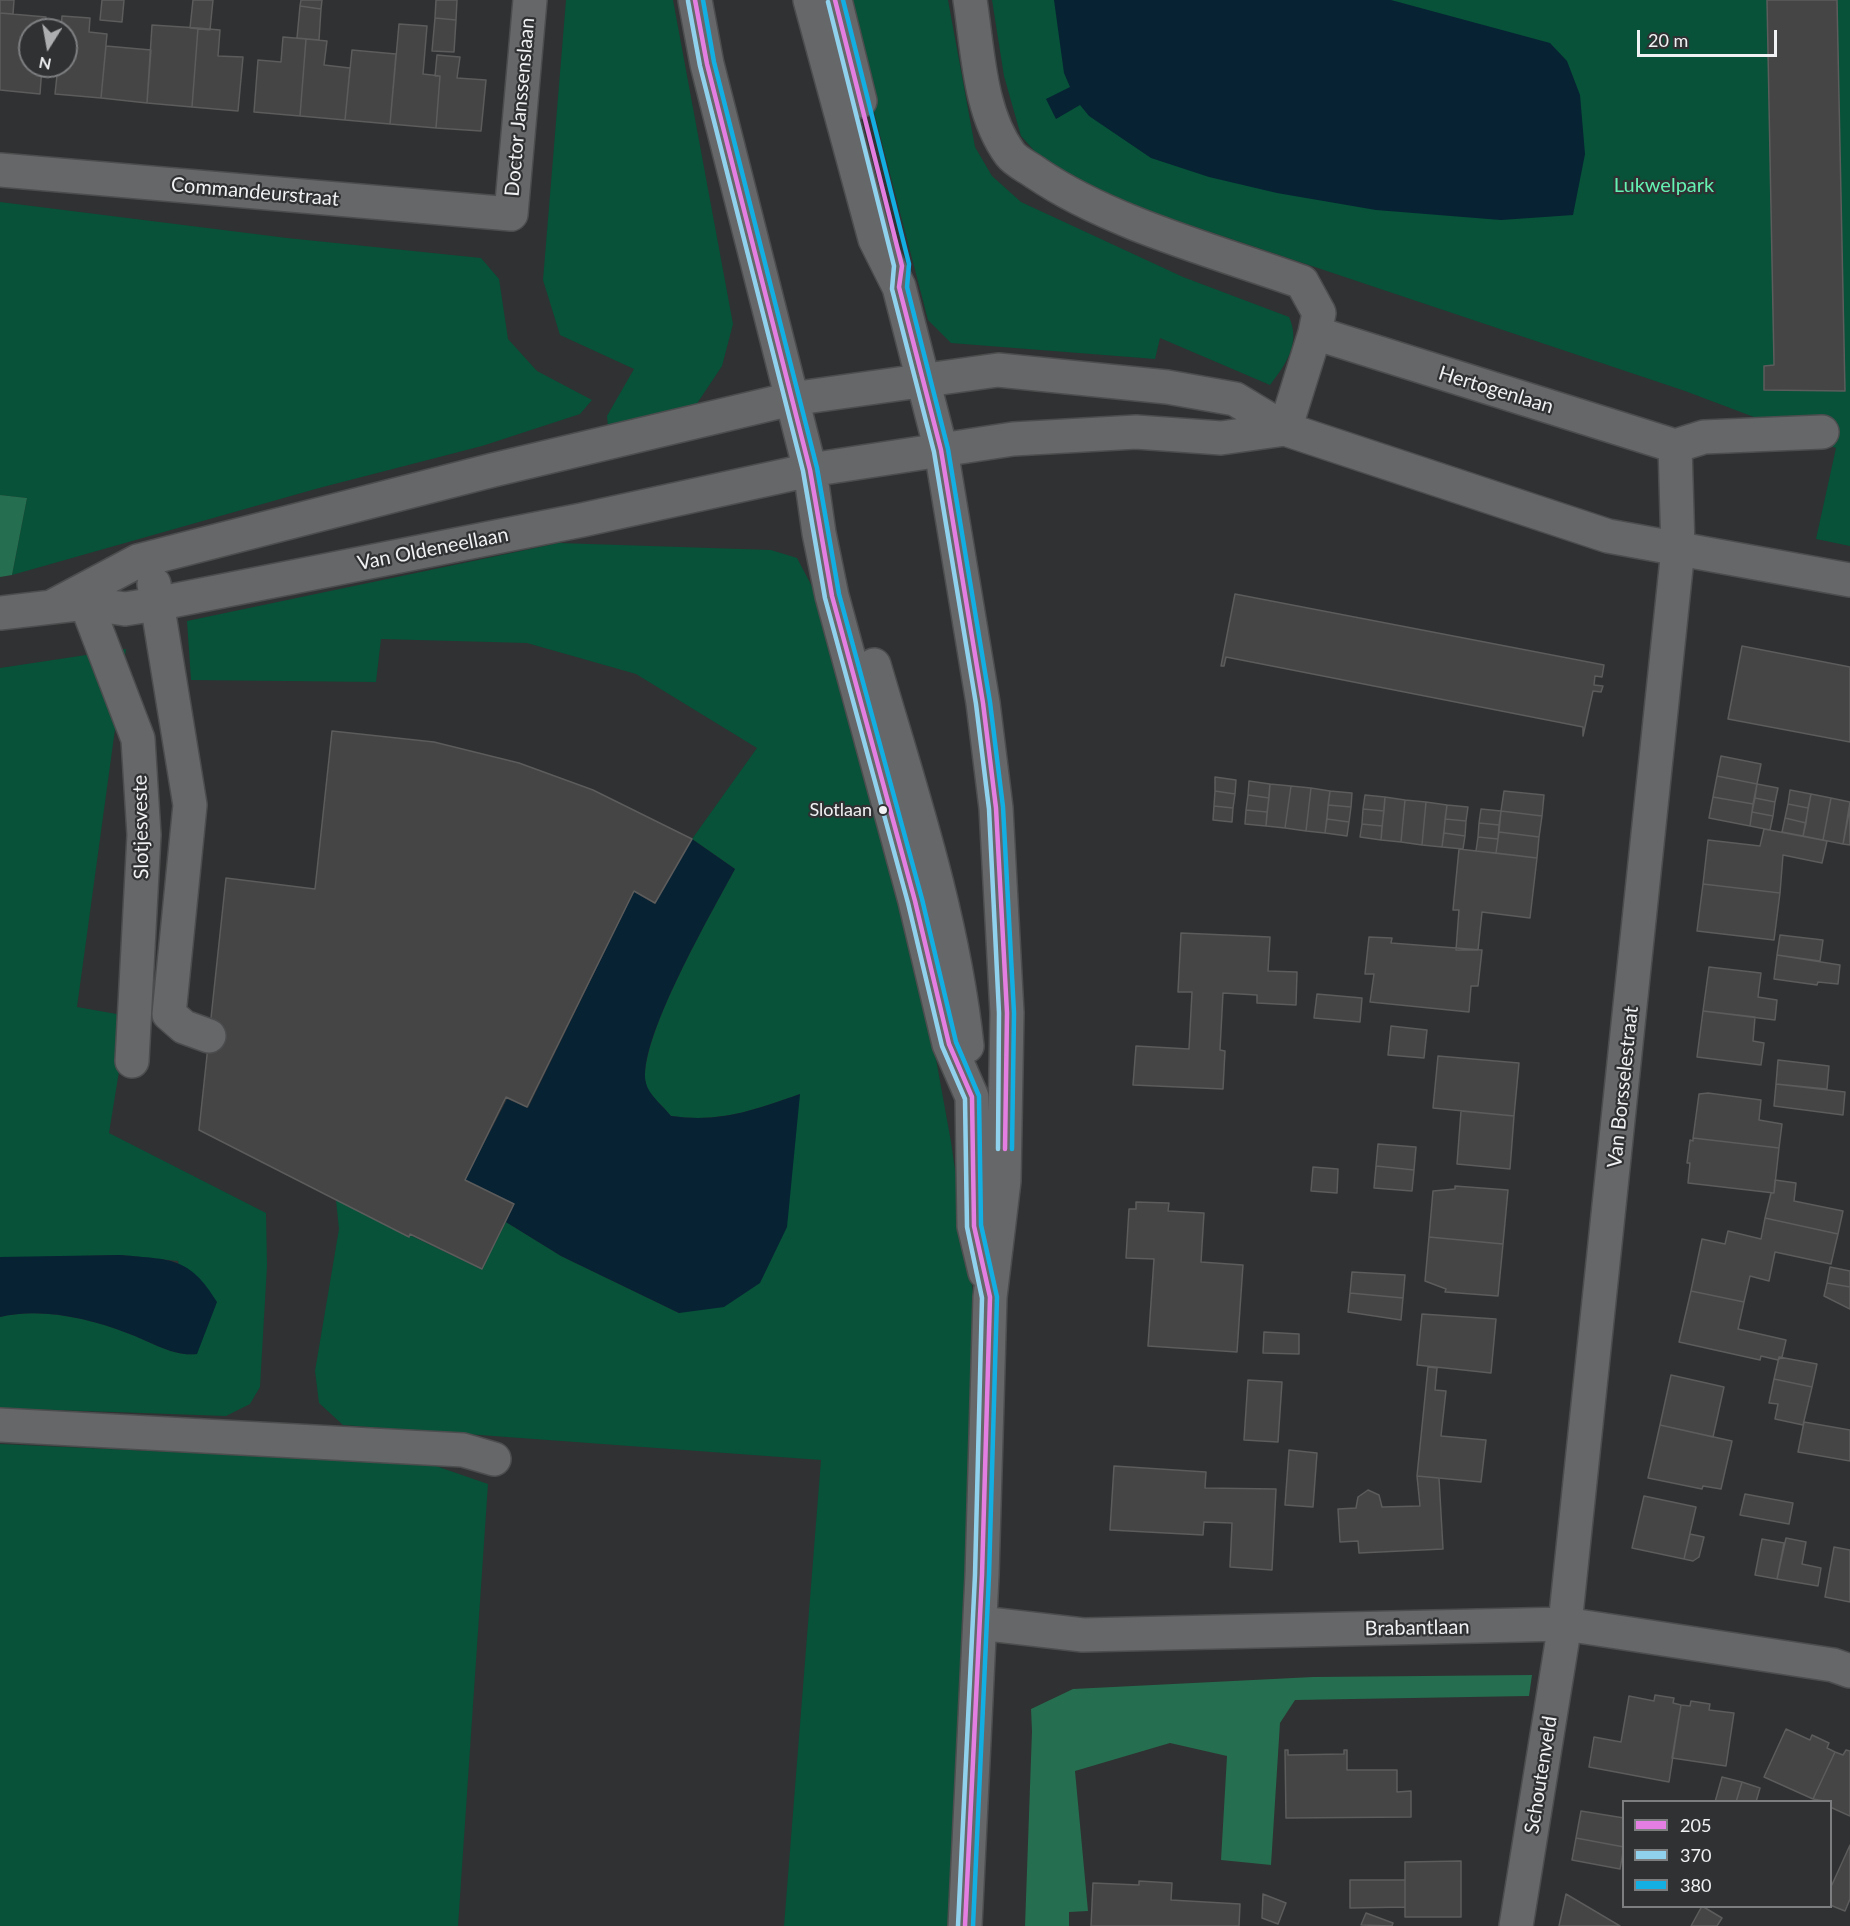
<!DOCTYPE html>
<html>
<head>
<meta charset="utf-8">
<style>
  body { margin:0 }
  #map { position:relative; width:1850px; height:1926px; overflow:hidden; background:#303132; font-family:Lato,sans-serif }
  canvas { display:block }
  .legend { position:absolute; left:1622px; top:1800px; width:210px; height:108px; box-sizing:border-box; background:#2f3133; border:2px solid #7c7e80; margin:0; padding:8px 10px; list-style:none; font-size:18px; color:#f0f1f3 }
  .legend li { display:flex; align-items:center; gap:12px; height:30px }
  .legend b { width:30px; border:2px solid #7c7e80 }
  .north { position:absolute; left:18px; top:18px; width:60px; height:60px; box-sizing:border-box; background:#2f3133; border:2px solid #7c7e80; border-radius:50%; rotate:191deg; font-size:16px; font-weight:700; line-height:24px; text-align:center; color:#f0f1f3 }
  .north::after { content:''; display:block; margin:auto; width:21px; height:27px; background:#adaeaf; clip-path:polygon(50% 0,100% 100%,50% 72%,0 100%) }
  .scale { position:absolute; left:1637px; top:30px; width:140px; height:27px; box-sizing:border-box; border:3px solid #f0f1f3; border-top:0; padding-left:8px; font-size:18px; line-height:21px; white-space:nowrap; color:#f0f1f3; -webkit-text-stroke:4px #2f3133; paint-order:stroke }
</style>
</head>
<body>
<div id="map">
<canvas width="1850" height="1926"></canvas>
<ul class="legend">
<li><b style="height:8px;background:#e57ee2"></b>205</li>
<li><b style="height:8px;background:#90d2ee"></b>370</li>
<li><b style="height:8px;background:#13afe3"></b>380</li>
</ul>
<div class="north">N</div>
<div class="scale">20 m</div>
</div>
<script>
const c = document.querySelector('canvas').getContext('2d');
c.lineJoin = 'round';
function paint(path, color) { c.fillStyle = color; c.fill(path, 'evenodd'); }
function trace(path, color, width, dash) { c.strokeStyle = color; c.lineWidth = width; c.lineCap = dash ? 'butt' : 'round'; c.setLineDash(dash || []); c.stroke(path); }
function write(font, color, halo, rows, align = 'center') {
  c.font = font + ' Lato,sans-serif'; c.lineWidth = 4.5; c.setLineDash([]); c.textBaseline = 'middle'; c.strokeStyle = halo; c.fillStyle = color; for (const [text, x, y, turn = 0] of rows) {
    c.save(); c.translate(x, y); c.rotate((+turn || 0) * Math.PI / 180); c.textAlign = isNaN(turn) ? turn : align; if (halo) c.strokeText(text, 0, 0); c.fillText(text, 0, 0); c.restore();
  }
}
paint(new Path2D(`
  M566,0H673L733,324L722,366L694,408L608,427L607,416L634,369L560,335L543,280Z
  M845,0H948L975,147L992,176L1021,202L1183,277L1289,317C1301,343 1286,364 1270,385L1160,338L1155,359L951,343L928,320Z
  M992,0H1850V546L1816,539L1836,448L1685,391L1097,194L1049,167L1021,136L1004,76Z
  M0,202L287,238L481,258L499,279L508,339L537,371L592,400L580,414L482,446L319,488L12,575L27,498L0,495Z
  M559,543L771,550L797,558L815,592L921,976L951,1142L973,1293L965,1926H784L821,1460L343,1425L319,1403L315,1371L339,1229L336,1200L481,1269L506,1222L561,1256L679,1313L800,1094C754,1110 720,1123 671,1116C664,1107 648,1094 646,1084C636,1043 713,910 735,869L692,839L757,748L636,674L527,643L381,639L376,682L191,680L187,621Z
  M126,649L77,1007L128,1016L109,1133L266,1213L267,1266L260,1387L250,1404L226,1416L0,1408V1317C40,1307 89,1318 127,1333C150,1341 173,1357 197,1354L178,1261L121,1255L0,1258V668Z
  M0,1444L430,1464L488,1484L458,1926H0Z`), '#075238');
paint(new Path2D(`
  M0,495L27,498L12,575L0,577Z
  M1532,1675L1529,1696L1295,1700L1280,1723L1271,1865L1221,1860L1227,1756L1170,1743L1075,1771L1088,1911L1069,1912V1926H1025L1032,1731L1031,1709L1073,1689L1313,1677Z`), '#256e4f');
paint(new Path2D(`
  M1054,0H1391L1550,43L1567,61L1580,95L1585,154L1573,215L1501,220L1376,210L1277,193L1209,177L1151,158L1089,116L1080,105L1056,119L1046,99L1070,87L1064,73Z
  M692,839L735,869C713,910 636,1043 646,1083C648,1094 664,1107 671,1116C721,1123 754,1110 800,1094L787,1227L760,1283L724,1307L679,1313L561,1256L506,1222L514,1204L465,1180L507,1099L528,1108L634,892L655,904Z
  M121,1255C171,1260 189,1256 217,1302L197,1354C173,1357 150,1341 127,1333C89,1318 40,1307 0,1317V1257Z`), '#072233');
const building = new Path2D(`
  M0,0H14L13,14L0,13Z
  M102,0H124L122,22L100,20Z
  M193,0H213L210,30L190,28Z
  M301,0H322L321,9L300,6Z
  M436,0H457L456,20L435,18Z
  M1767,0H1837L1845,391L1764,390V366L1774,365Z
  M300,6L321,9L319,40L297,38Z
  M0,13L46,17L45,30H30V66H42L40,94L0,90Z
  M62,16L90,18L89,32L107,34L101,98L55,94L58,66H66V30H61Z
  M435,18L456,20L454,52L432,51Z
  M399,24L427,26L423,74L440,76L436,128L390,124Z
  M152,25L198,28L192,107L147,103Z
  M198,28L220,30L218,56L243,57L238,111L192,107Z
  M283,37L306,39L300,116L254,112L258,60L281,62Z
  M306,39L327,41L324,65L350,68L345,120L300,116Z
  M106,46L151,50L147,103L101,98Z
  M352,50L396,54L390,124L345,120Z
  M437,55L460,57L457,78L486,80L481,131L436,128L440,76H435Z
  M1235,594L1604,665L1602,677L1595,676L1594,685L1603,686L1601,692L1593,691L1583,736V727L1226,657L1224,666H1221Z
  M1742,646L1850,667V742L1728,719Z
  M332,731L434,742L519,763L593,790L692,839L655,903L634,891L527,1107L506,1097L465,1180L514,1204L482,1269L410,1234L409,1237L199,1130L226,878L315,889Z
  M1721,756L1761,764L1757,784L1717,776Z
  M1717,776L1757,784L1753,804L1713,797Z
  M1215,777L1236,780L1235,794L1215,791Z
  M1249,781L1270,784L1269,798L1248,795Z
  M1270,784L1291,786L1285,828L1266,826Z
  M1757,784L1778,788L1775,802L1755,798Z
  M1291,786L1311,788L1306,831L1285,828Z
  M1311,788L1330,791L1325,833L1306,831Z
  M1790,790L1811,794L1808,808L1788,804Z
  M1215,791L1235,794L1233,808L1214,806Z
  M1330,791L1352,793L1351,807L1328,805Z
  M1504,791L1544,795L1542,816L1501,811Z
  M1811,794L1831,798L1823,840L1803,836Z
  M1248,795L1269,798L1267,812L1246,810Z
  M1365,795L1385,797L1384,811L1363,809Z
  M1385,797L1405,800L1401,842L1381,840Z
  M1713,797L1753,804L1750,826L1709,818Z
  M1755,798L1775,802L1773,816L1752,812Z
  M1831,798L1850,802L1843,844L1823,840Z
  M1405,800L1426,802L1422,845L1401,842Z
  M1426,802L1447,805L1442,847L1422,845Z
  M1788,804L1808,808L1806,823L1785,818Z
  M1328,805L1351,807L1349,822L1327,819Z
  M1447,805L1468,807L1466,821L1445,819Z
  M1214,806L1233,808L1232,822L1213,820Z
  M1850,808V845L1843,844Z
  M1363,809L1384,811L1382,826L1362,824Z
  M1481,809L1501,811L1499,825L1479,823Z
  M1246,810L1267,812L1266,826L1245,824Z
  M1501,811L1542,816L1539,837L1499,832Z
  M1752,812L1773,816L1770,830L1750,826Z
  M1785,818L1806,823L1803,836L1782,832Z
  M1327,819L1349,822L1347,836L1325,833Z
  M1445,819L1466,821L1465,836L1444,833Z
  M1479,823L1499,825L1498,839L1478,837Z
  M1362,824L1382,826L1381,840L1360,837Z
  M1764,829L1827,841L1822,863L1783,855L1780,893L1703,884L1708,840L1760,846Z
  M1499,832L1539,837L1537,858L1496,853Z
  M1444,833L1465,836L1463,849L1442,847Z
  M1478,837L1498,839L1496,853L1476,851Z
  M1459,849L1537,858L1530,918L1482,912L1478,950H1456L1459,910H1453Z
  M1703,884L1780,893L1774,940L1697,931Z
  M1181,933L1270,937L1268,971L1297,972L1296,1005L1257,1003V995L1223,993L1220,1050L1225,1051L1223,1089L1133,1085L1136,1046L1189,1049L1192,992H1178Z
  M1780,935L1823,940L1820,961L1777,955Z
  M1369,937L1392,938L1391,943L1482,950L1478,986H1471L1469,1012L1370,1002L1374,974H1365Z
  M1777,955L1840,965L1838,984L1818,982L1817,985L1774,979Z
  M1709,967L1761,973L1758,997L1777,1000L1775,1020L1703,1011Z
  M1317,994L1362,998L1360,1022L1314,1018Z
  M1703,1011L1755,1017L1753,1041L1764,1043L1761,1065L1697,1057Z
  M1391,1026L1427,1030L1424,1058L1388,1055Z
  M1438,1056L1519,1063L1514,1116L1433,1108Z
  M1778,1060L1829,1066L1827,1089L1776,1084Z
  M1776,1084L1845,1092L1843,1115L1774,1106Z
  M1708,1093L1761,1100L1759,1120L1782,1124L1779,1148L1693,1138L1699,1094Z
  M1461,1111L1514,1116L1510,1169L1457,1164Z
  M1693,1138L1779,1148L1774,1193L1688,1183L1690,1163H1687L1690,1140L1693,1141Z
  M1378,1144L1416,1147L1414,1170L1376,1166Z
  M1376,1166L1414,1170L1412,1191L1374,1188Z
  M1313,1167L1338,1169L1337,1193L1311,1191Z
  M1775,1180L1796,1183L1794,1201L1843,1211L1838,1234L1765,1218L1771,1193H1774Z
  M1455,1186L1508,1190L1503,1244L1429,1237L1433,1191L1455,1189Z
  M1136,1202L1169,1203L1168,1211L1204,1213L1201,1262L1243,1265L1237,1352L1148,1346L1154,1259L1126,1258L1129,1209H1136Z
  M1765,1218L1838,1234L1831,1264L1775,1252L1769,1281L1750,1276L1744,1302L1691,1291L1702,1239L1725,1244L1728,1231L1761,1239Z
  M1429,1237L1503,1244L1498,1296L1445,1292L1446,1289L1425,1281Z
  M1830,1267L1850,1271V1287L1827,1283Z
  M1352,1272L1405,1275L1403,1298L1350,1293Z
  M1827,1283L1850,1287V1309L1824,1296Z
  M1691,1291L1744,1302L1738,1329L1786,1340L1782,1357L1778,1360L1761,1356L1760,1360L1679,1342Z
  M1350,1293L1403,1298L1401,1320L1348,1312Z
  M1422,1314L1496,1319L1491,1373L1417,1365Z
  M1264,1332L1299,1334V1354L1263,1353Z
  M1779,1357L1817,1364L1812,1387L1774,1379Z
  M1428,1367L1437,1368L1435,1390L1446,1391L1441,1436L1486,1440L1481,1482L1417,1476Z
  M1671,1375L1724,1387L1713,1437L1660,1425Z
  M1774,1379L1812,1387L1803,1425L1775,1419L1778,1404L1769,1403Z
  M1248,1380L1282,1382L1278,1442L1244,1440Z
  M1804,1422L1850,1430V1461L1798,1452Z
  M1660,1425L1732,1441L1721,1489L1703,1486L1702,1489L1648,1478Z
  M1289,1450L1317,1453L1313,1507L1285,1505Z
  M1114,1466L1206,1472L1205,1488L1276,1489L1272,1570L1230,1567L1232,1523L1204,1522L1203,1535L1110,1530Z
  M1417,1476L1439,1478L1443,1549L1359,1553L1358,1541L1340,1542L1338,1509L1356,1508L1358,1497L1368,1490L1379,1495L1382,1507L1420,1506Z
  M1745,1494L1793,1503L1789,1524L1740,1515Z
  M1644,1496L1696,1507L1684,1559L1632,1548Z
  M1690,1534L1704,1537L1699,1557L1693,1561L1684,1559Z
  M1786,1538L1806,1542L1802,1564L1821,1568L1818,1586L1777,1579Z
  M1762,1539L1784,1543L1777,1579L1755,1575Z
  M1834,1547L1850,1550V1602L1825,1597Z
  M1655,1695L1674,1698L1673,1703L1681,1705L1669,1782L1589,1767L1594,1737L1621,1742L1629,1696L1654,1701Z
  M1691,1701L1710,1704L1709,1710L1734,1713L1726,1766L1672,1758L1681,1705L1690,1706Z
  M1786,1729L1810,1740L1812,1735L1829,1743L1827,1748L1835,1752L1813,1799L1764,1777Z
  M1285,1750H1288V1755L1344,1754V1750H1347V1770H1397V1792L1411,1791V1817L1286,1818Z
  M1846,1750L1850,1751V1816L1830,1807V1802L1813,1799L1835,1752L1843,1755Z
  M1722,1777L1742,1782L1736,1802H1715Z
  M1742,1782L1760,1788L1756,1802H1736Z
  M1581,1811L1624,1818V1847L1576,1838Z
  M1576,1838L1624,1847L1620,1869L1572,1860Z
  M1850,1845V1899L1845,1911L1830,1905V1889Z
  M1461,1861V1917H1405V1862Z
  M1350,1880H1405V1907L1350,1908Z
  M1139,1881L1172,1883L1171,1900L1240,1904L1239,1926H1091L1093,1883L1139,1885Z
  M1263,1894L1286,1903L1278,1924L1262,1918Z
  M1566,1894L1620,1926H1559Z
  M1702,1906L1722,1918L1717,1926H1691Z
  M1366,1913L1393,1923L1392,1926L1361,1925Z`);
paint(building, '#454545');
trace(building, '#5c5c5c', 1.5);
const minor = new Path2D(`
  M695,0L707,64L810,470L819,533L832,596L915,901L949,1044L972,1097L974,1226L985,1272
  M810,0L875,239L899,287L941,450L983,703L996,808L1007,1013L1004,1181L990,1297L982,1575L965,1926
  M835,0L860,101
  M970,0C978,50 979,112 1010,154C1016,162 1028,167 1036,173C1109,223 1218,252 1302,282L1319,313L1315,333
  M0,170L511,214L530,0
  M1285,429L1315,333L1675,446
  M1675,446L1704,437L1822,432
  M154,584L190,805L169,1014L184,1027L209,1036
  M86,603L138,739L144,835L132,1061
  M55,605L138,561L493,470L791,399L998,370L1167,387L1235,399L1285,429L1608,536L1850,580
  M0,613L86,603L125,609L156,604L582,520L810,470L941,450L1013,439L1136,432L1221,438L1285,429
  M874,665C911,791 953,916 967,1046
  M0,1425L463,1450L494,1459
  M980,1623L1083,1635L1565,1624L1833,1665L1850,1671
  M1516,1926L1565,1624L1678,549L1675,446`);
trace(minor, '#4c4d4e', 36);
trace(minor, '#666768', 33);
trace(new Path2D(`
  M695,0L707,64L810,470L832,596L915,901L949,1044L972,1097L974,1226L990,1297L982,1575L965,1926
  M835,0L902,266L899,287L941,450L983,703L996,808L1007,1013L1005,1149`), '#e57ee2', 4.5);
trace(new Path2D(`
  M688,1L700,66L803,471L825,598L908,903L942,1046L965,1099L967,1227L982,1298L975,1575L958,1926
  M828,2L894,266L892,289L934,452L976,704L989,809L999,1013L998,1149`), '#90d2ee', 4.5);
trace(new Path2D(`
  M703,0L714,62L817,468L839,594L922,899L956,1042L979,1096L981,1225L997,1297L989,1575L973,1926
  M843,0L909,264L907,287L948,449L990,702L1003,807L1014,1013L1012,1149`), '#13afe3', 4.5);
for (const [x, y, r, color] of [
  [883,810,5,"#f0f1f3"]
]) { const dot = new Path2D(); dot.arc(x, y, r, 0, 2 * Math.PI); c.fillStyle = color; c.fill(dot); trace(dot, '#2f3133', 2); }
write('18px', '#f0f1f3', '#2f3133', [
  ["Slotlaan",872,810]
], 'right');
write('20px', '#f0f1f3', '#2f3133', [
  ["Doctor Janssenslaan",520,107,-85],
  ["Commandeurstraat",255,192,5],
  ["Hertogenlaan",1496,390,17],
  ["Van Oldeneellaan",433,549,-11],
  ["Slotjesveste",141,827,-91],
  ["Van Borsselestraat",1623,1087,-84],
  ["Brabantlaan",1417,1628,-1],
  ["Schoutenveld",1541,1775,-81]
]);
write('20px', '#64f2b3', '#2f3133', [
  ["Lukwelpark",1664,186]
]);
</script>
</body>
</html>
